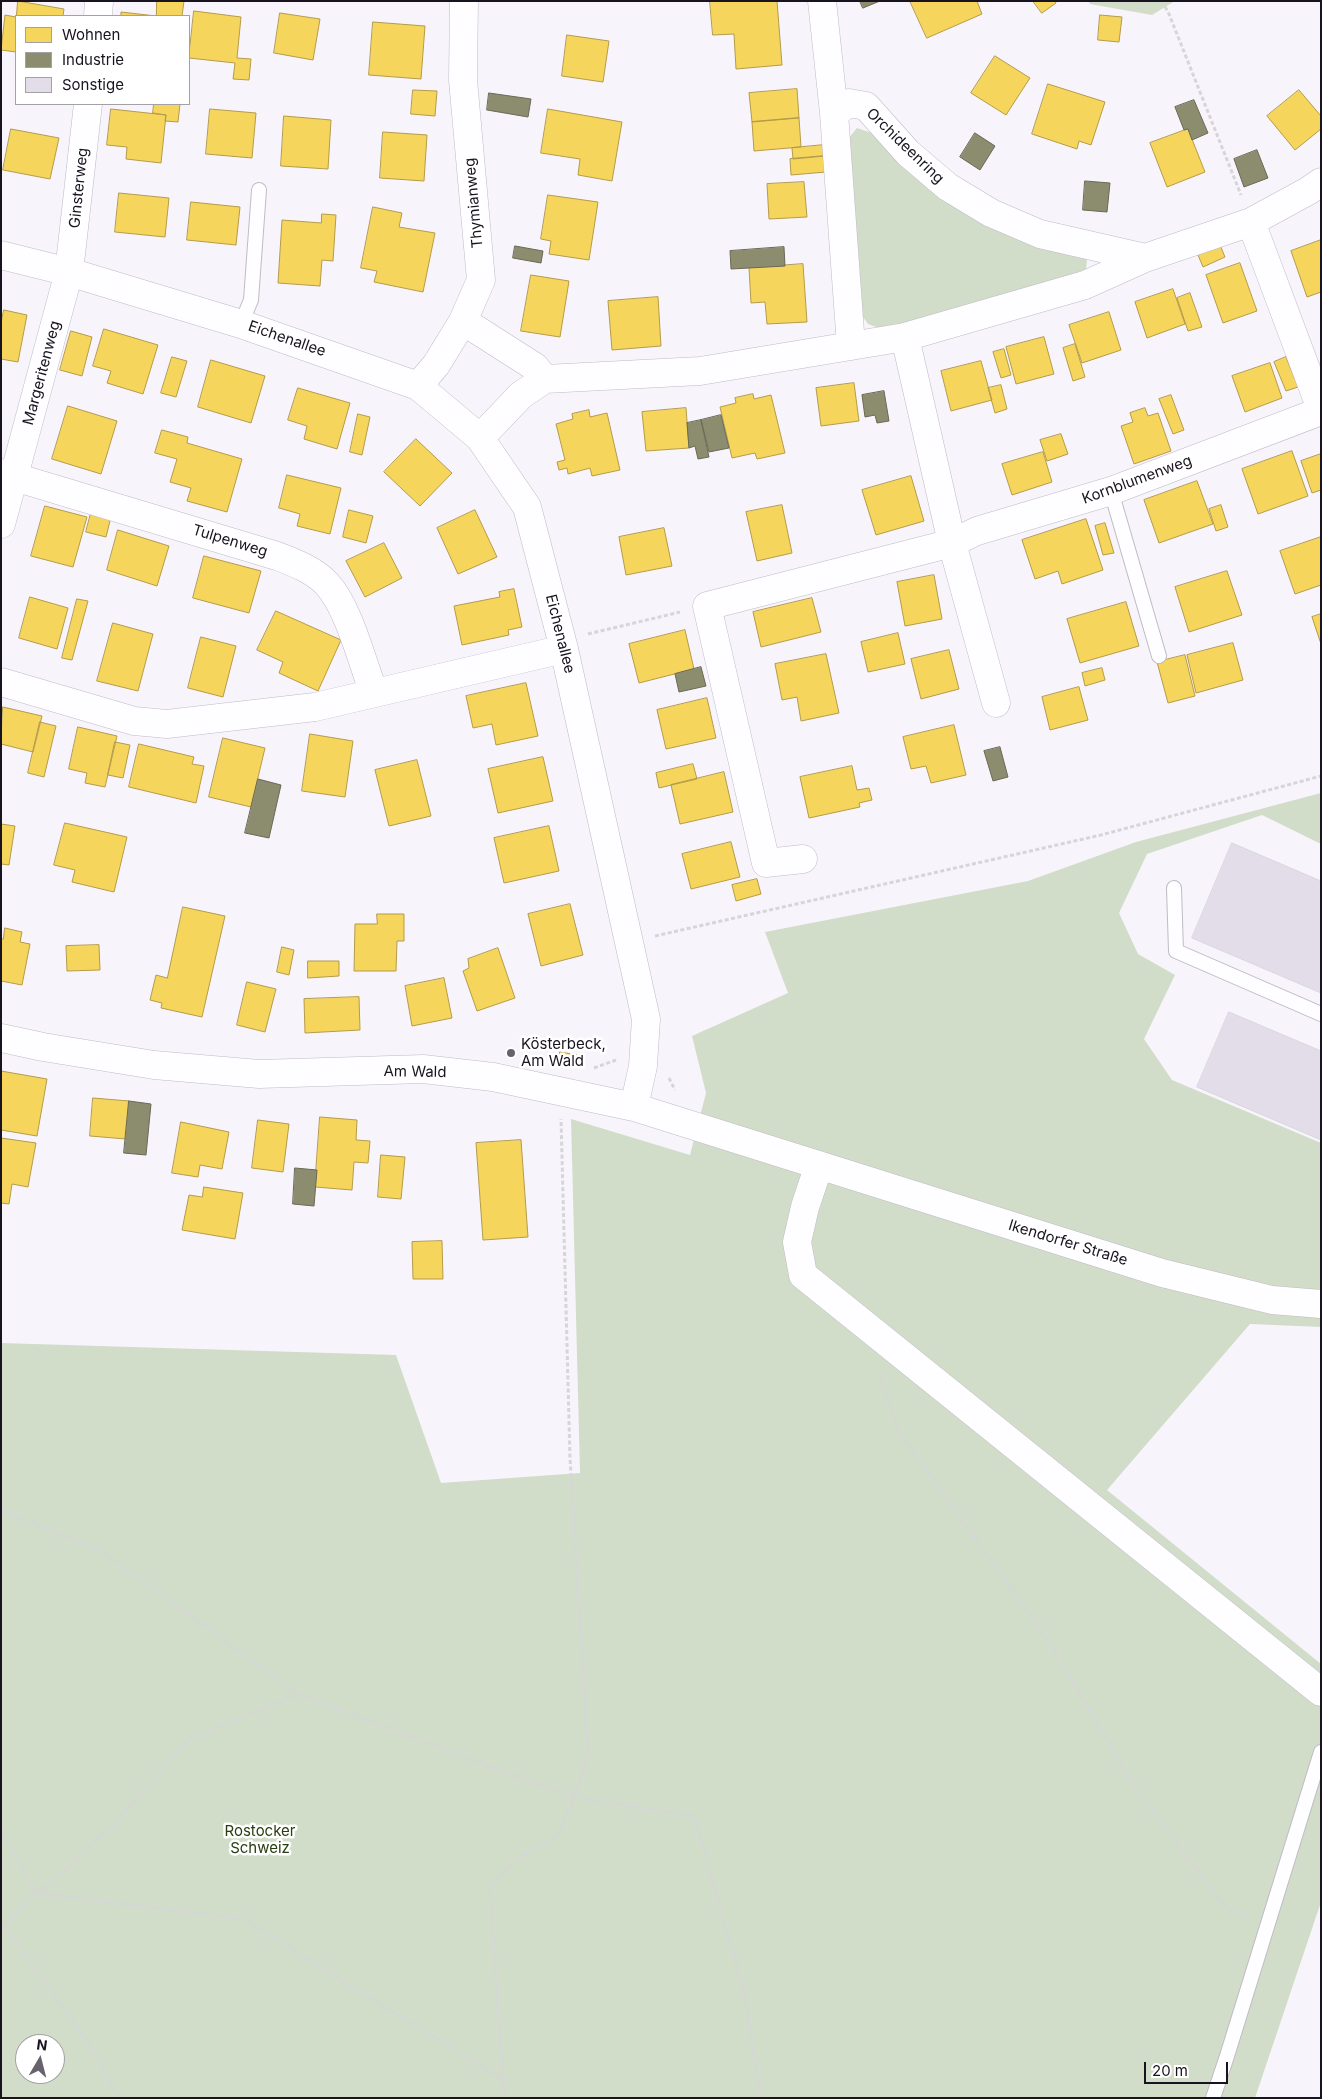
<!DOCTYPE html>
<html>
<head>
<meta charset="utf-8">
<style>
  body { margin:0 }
  #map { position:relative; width:1322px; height:2099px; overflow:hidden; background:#f8f4fc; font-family:Inter,sans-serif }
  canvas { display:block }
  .frame { position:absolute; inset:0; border:2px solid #19131f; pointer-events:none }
  .legend { position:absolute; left:15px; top:15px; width:175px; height:90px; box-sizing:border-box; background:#fff; border:1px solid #a3a1a5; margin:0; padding:6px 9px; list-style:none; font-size:15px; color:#19131f }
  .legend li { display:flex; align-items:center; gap:10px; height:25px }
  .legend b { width:25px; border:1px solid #a3a1a5 }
  .north { position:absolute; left:15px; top:2034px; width:50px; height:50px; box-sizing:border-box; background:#fff; border:1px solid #a3a1a5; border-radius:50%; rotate:8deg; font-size:14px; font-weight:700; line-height:20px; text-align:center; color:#19131f }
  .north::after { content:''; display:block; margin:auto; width:18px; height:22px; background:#67626c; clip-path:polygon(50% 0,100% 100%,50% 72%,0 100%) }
  .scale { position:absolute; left:1144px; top:2062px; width:84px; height:22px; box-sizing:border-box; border:2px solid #19131f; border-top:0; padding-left:6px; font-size:15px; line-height:18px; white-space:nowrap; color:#19131f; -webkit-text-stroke:4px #fff; paint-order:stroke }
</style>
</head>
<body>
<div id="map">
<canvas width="1322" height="2099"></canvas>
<div class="frame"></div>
<ul class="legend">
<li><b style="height:14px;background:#f6d55c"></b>Wohnen</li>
<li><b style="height:14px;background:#8c8c6e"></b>Industrie</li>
<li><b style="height:14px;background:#e2dde8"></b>Sonstige</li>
</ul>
<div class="north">N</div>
<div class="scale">20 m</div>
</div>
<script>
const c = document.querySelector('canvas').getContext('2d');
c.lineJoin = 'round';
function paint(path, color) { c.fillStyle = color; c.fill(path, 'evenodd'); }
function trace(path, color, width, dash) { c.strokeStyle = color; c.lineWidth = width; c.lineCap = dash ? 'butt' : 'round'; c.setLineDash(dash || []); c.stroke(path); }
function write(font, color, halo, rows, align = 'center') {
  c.font = font + ' Inter,sans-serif'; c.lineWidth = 5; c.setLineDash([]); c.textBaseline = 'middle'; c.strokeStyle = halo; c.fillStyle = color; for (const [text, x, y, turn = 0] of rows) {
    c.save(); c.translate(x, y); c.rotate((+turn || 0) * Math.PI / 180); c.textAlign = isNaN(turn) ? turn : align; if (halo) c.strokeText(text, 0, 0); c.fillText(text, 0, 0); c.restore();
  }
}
paint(new Path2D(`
  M1088,1H1175L1152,15L1090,4Z
  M857,128L875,134L1082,255L1087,260L1086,269L1047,285L884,330L868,324L859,311L848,139Z
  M1321,793V844L1262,815L1147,854L1119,913L1138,954L1175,975L1144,1039L1172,1080L1321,1143V1327L1250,1324L1107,1490L1321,1664V1902L1255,2098H1V1343L396,1355L441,1483L580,1473L571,1119L690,1155L706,1093L692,1036L788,993L765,932L1028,881L1136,842ZM25,2044H55V2074H25Z`), '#d1ddc8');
const homes = new Path2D(`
  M18,1L64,9L63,16H16V52L1,50L5,15L16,17Z
  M157,1H184L182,16H121V12L156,16Z
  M710,1H777L782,65L736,69L734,34L713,35Z
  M910,1H977L982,14L927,38Z
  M1033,1H1055L1056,3L1042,13Z
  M194,11L241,17L237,58L251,59L249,80L233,79L235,63L189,58Z
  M280,13L320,19L313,60L274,53Z
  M1100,15L1122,17L1119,42L1098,40Z
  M373,22L425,26L421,79L369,75Z
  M567,35L609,41L603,82L562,76Z
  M995,56L1030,78L1006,115L971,93Z
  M1048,84L1105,102L1091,145L1079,141L1077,149L1032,134Z
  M797,89L799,118L752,122L749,93Z
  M413,90L437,91L435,116L411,114Z
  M1299,90L1321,116V129L1295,150L1267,116Z
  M154,104H180L178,122L165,121L166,115L153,113Z
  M111,109L166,115L161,163L126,159L127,147L107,145Z
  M210,109L256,113L252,158L206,154Z
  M548,109L622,122L612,181L578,175L580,159L541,153Z
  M284,116L331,120L328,169L281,166Z
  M799,118L801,147L754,151L752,122Z
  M11,129L59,138L50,179L3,170Z
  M1188,129L1205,172L1167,187L1150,143Z
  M383,132L427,135L424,181L380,178Z
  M824,145L825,156L793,159L792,148Z
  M825,156L826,172L791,175L790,159Z
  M804,182L807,217L769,219L767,184Z
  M119,193L169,198L165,237L115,232Z
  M548,195L598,202L589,260L549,254L551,241L541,239Z
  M191,202L240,207L236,245L187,240Z
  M373,207L402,213L399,227L435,233L423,292L374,282L377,271L361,268Z
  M322,214L336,215L333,261L322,260L320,286L278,283L282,220L321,223Z
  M1321,240V292L1307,297L1291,251Z
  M1220,245L1225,257L1203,267L1198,255Z
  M1240,263L1257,311L1223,323L1206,275Z
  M803,264L807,322L767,324L765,302L751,303L749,268Z
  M531,275L569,281L560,337L521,331Z
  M1173,289L1185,324L1147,338L1135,302Z
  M1190,293L1202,327L1188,331L1177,298Z
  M658,297L661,346L612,350L608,301Z
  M4,310L27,315L18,362L1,359V323Z
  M1109,312L1121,350L1082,363L1069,325Z
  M104,329L158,345L143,394L107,383L111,371L93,366Z
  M71,331L92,337L82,376L60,370Z
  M1044,337L1054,374L1016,384L1006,347Z
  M1075,344L1085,377L1073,381L1063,348Z
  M1004,349L1011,375L1001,378L993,352Z
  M172,357L187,361L176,397L161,393Z
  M1286,357L1298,387L1286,391L1274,362Z
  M211,360L265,376L251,423L198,407Z
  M981,361L992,400L951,411L941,371Z
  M1270,363L1282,398L1245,412L1232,376Z
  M854,383L859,421L821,426L816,388Z
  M1001,385L1007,409L995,413L988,388Z
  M298,388L350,403L337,449L304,439L307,426L288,420Z
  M753,394L754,399L771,395L785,453L757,459L755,453L732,458L720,407L736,403L735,398Z
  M1171,395L1184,430L1173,434L1159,399Z
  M68,406L117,421L101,474L52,459Z
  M686,408L689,448L646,451L642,412Z
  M1145,408L1148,416L1158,413L1171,451L1134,464L1121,426L1133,422L1130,413Z
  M589,410L590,417L607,413L620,470L592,476L590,468L568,474L567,468L559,470L557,462L565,460L556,424L573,419L572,414Z
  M358,414L370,417L362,455L350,452Z
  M162,430L188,437L187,443L242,459L227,512L187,501L191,488L170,482L177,459L155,453Z
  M1061,434L1068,454L1047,461L1040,440Z
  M416,439L452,473L420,506L384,472Z
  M1292,451L1308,496L1258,514L1242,469Z
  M1043,452L1052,482L1012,495L1002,464Z
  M1321,454V490L1312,493L1301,461Z
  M287,475L341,488L330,534L297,526L300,514L279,508Z
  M911,476L924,521L876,535L862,490Z
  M1197,481L1213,524L1159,543L1144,500Z
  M782,505L792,553L757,561L746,512Z
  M1221,505L1228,527L1216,531L1209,509Z
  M45,506L87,517L73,567L31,556Z
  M349,510L373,516L366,543L343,537Z
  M475,510L497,557L458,574L437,528Z
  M91,513L111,517L106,537L86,532Z
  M1086,519L1103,570L1062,584L1058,571L1035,579L1022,540Z
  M1105,523L1114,553L1103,555L1095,526Z
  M664,528L672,566L626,575L619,537Z
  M118,530L169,546L157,586L107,570Z
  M1321,537V585L1295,594L1280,551Z
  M384,543L402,578L365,597L346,561Z
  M204,556L261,571L249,613L193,598Z
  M1227,571L1242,615L1189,632L1175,587Z
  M934,575L942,619L905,626L897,582Z
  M514,589L522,627L508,630L509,635L462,645L454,606L500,597L499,592Z
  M30,597L68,608L57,649L19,638Z
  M812,598L821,632L761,647L753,612Z
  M77,599L88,601L72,660L62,658Z
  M1126,602L1139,646L1080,663L1067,619Z
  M276,611L341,640L318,691L279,673L283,662L257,650Z
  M1321,614V644L1312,617Z
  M113,623L153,634L138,691L97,681Z
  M685,630L694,669L639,683L629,644Z
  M898,633L905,664L868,672L861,642Z
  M201,637L236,646L223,697L188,688Z
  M1233,643L1243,680L1196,693L1187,655Z
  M949,650L959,689L921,699L911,659Z
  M826,654L839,713L801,721L797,697L782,700L775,664Z
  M1185,655L1195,696L1168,703L1157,662Z
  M1102,668L1105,680L1085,686L1082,673Z
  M526,683L538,736L496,745L492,724L473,728L466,696Z
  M1079,687L1088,720L1050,730L1042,697Z
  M707,698L716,738L666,749L657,710Z
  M3,707L42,716L33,752L1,744Z
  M40,722L56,726L44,777L28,773Z
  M954,725L966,775L931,783L926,766L911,769L903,737Z
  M78,727L117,736L105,787L85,783L87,773L69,769Z
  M310,734L353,741L345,797L302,791Z
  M223,738L265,748L251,807L209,797Z
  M115,742L130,745L123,778L108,775Z
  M139,744L194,757L192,764L204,766L196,803L129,787Z
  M543,757L553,801L498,813L488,769Z
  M417,760L431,816L389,826L375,770Z
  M693,764L697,779L659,788L656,773Z
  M852,766L857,790L869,788L872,800L859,803L860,807L809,818L800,777Z
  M724,772L733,812L680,824L671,785Z
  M65,823L127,837L114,892L72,882L75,870L54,865Z
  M1,824L15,826L9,865L1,864Z
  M549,826L559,871L504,883L494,838Z
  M731,842L740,877L691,889L682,854Z
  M757,879L761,894L736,901L732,885Z
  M570,904L583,955L541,966L528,914Z
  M183,907L225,916L202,1017L161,1008L162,1003L150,1000L156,975L167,978Z
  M377,914H404V941H397L396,971H354L355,924H377Z
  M5,928L22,932L20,942L30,944L22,985L1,981V939H3Z
  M99,945L100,970L67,971L66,946Z
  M282,947L294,950L289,975L277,972Z
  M498,948L515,998L477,1011L463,971L469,968L468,959Z
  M308,961H339V976L308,978Z
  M444,978L452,1018L412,1026L405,986Z
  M247,982L276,989L265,1032L237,1025Z
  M359,997L360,1030L305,1033L304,999Z
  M560,1052L577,1055L575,1063L559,1060Z
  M1,1071L47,1079L37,1136L1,1130Z
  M93,1098L129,1101L126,1139L90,1136Z
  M320,1117L357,1120L356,1140L370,1141L368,1163L354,1162L352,1190L315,1187Z
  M258,1120L289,1124L283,1172L252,1168Z
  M181,1122L229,1132L222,1169L200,1165L198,1177L172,1173Z
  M1,1138L36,1143L28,1187L12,1184L9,1204L1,1203Z
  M521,1140L528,1237L483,1240L476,1143Z
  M381,1155L405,1157L401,1199L378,1197Z
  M204,1187L243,1193L235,1239L182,1230L189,1195L202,1197Z
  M442,1241L443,1279H413L412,1242Z`);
paint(homes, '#f6d55c');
trace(homes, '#b49b4a', 1);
const industry = new Path2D(`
  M860,1H880L863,8Z
  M489,93L531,99L528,117L487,110Z
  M1194,100L1208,133L1192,140L1188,129L1184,130L1175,107Z
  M975,133L995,146L980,170L960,157Z
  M1257,150L1268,178L1244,187L1234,159Z
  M1085,181L1110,183L1107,212L1083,210Z
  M515,246L543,251L541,263L513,258Z
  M784,247L785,266L731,269L730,251Z
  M884,391L889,421L877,423L875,415L865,417L862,395Z
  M721,415L729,448L709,452L701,420Z
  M701,420L709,457L698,459L695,446L689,448L687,423Z
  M701,667L706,686L679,692L675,674Z
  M1000,747L1008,777L993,781L984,751Z
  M258,779L281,785L269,838L245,833Z
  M129,1101L151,1104L146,1155L124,1153Z
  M295,1168L317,1170L314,1206L293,1204Z`);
paint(industry, '#8c8c6e');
trace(industry, '#6a6856', 1);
const building = new Path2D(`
  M1232,843L1321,881V993L1192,938Z
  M1229,1012L1321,1051V1140L1197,1087Z`);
paint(building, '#e2dde8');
trace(building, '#dad6df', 1);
const service = new Path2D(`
  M241,324L251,300L259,190
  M1111,491L1159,656
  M1174,888L1176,951L1321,1014
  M1213,2098L1227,2056L1321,1752`);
const minor = new Path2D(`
  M822,1L834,113
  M98,16L99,1
  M1251,222L1321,409
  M1,255L69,272L241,324L418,386L480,438L527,507L564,649L646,1019L643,1066L634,1107
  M463,321L535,367L545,379
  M905,337L952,543L996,703
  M851,346L834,113L849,103L866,106L908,153L948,187L991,213L1040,234L1145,258L1251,222L1308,191L1321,182
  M418,386L436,365L463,321L481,280L463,80L464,1
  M480,438L521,395L545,379L700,371L905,337L1085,285L1145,258
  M1,473L277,556C295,563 314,570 327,584C349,608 362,662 374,693
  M1,524L69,272L88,104
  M1,682L134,721L167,724L315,707L564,649
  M803,859L766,863L707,606L952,543L977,531L1111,491L1321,411
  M1,1038L43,1047L154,1065L259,1074L423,1069L493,1077L634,1107L1162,1273L1272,1300L1321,1304
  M819,1165L805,1207L797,1242L803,1275L1321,1692`);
trace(service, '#bfbbc4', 16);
trace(minor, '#bfbbc4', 29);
trace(new Path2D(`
  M1162,1L1169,14L1241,195
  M588,634L680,612
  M655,936L1101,835L1321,776
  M594,1068L616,1060
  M669,1078L675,1090
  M879,1374L899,1432L1046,1637L1134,1786L1224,1906L1248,1918
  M1,1510L103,1552L298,1694
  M1,1830L37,1893L243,1919L503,2080L507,2098
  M4,1925L86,2039L119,2098
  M1,1928L117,1821L188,1740L299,1694L542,1786L596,1801L694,1816L744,1992L761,2098
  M503,2080L490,1889L512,1862L557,1836L576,1794L588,1750L570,1458L561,1119`), '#d6d5d7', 3, [4, 2.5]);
trace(service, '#fefdff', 14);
trace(minor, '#fefdff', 28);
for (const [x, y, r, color] of [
  [511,1053,5,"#67626c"]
]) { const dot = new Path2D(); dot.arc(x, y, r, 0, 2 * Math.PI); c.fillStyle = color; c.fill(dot); trace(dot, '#fff', 2); }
write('15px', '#19131f', '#fff', [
  ["Orchideenring",905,146,44],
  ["Ginsterweg",79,188,-84],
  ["Thymianweg",474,203,-95],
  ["Eichenallee",287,339,19],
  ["Margeritenweg",42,373,-75],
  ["Kornblumenweg",1137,480,-20],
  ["Tulpenweg",230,541,17],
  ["Eichenallee",560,634,76],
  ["Am Wald",415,1072,1],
  ["Ikendorfer Straße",1068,1243,17]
]);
write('15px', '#19131f', '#fff', [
  ["Kösterbeck,",521,1044],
  ["Am Wald",521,1061]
], 'left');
write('15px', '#283e11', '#fff', [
  ["Rostocker",260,1831],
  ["Schweiz",260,1848]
]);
</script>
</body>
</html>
